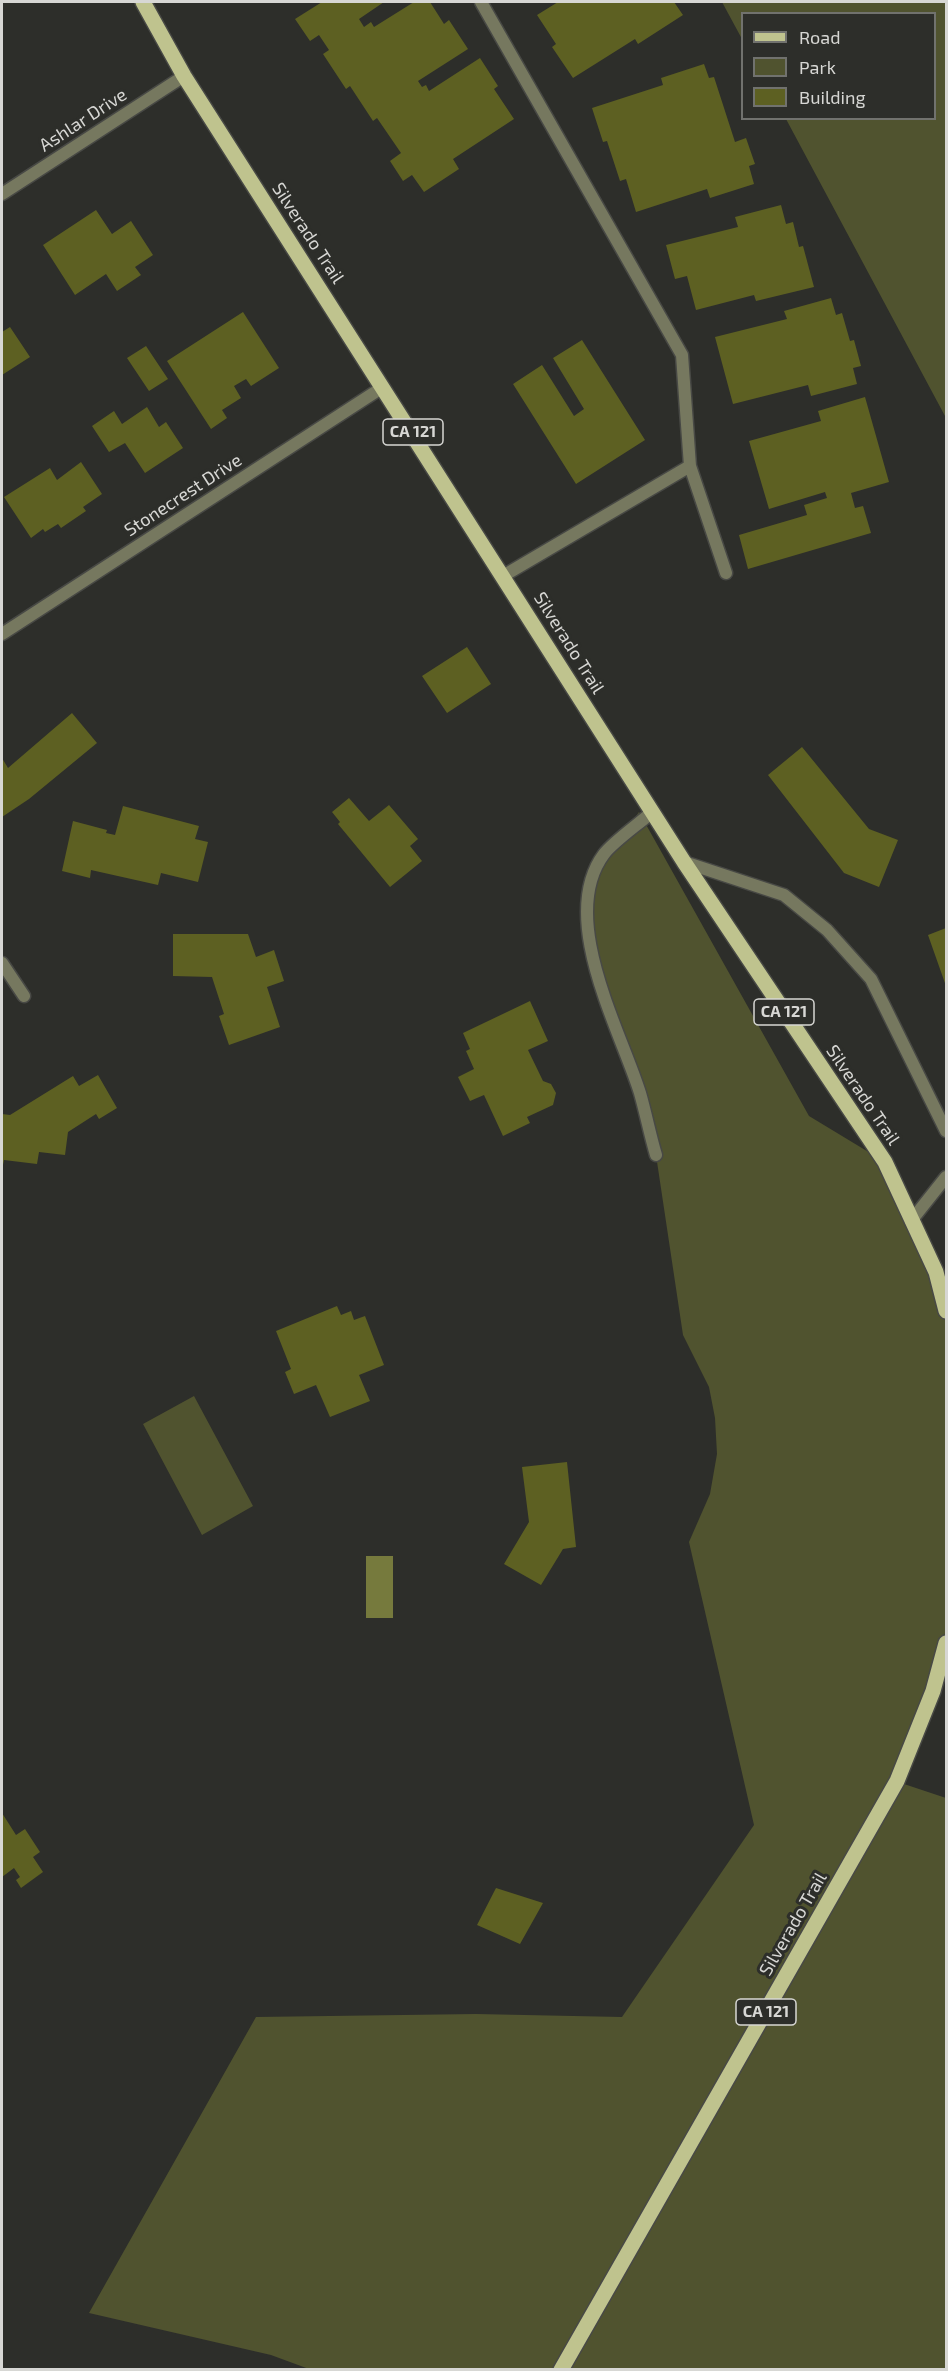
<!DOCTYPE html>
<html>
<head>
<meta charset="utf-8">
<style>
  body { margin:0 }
  #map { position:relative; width:948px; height:2371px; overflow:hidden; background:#2d2e2a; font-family:"Exo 2",sans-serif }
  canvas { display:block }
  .frame { position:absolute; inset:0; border:3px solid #d7d7d4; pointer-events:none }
  .legend { position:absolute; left:741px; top:12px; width:195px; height:108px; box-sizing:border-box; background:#2d2e2a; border:2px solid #71726e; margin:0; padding:8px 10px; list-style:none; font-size:18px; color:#d7d7d4 }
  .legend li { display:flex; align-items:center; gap:12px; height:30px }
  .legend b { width:30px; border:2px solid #71726e }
</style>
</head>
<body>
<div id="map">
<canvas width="948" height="2371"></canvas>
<div class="frame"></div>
<ul class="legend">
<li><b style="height:8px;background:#bfc38e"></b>Road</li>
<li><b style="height:16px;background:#50532f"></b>Park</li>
<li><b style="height:16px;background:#5d6022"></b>Building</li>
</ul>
</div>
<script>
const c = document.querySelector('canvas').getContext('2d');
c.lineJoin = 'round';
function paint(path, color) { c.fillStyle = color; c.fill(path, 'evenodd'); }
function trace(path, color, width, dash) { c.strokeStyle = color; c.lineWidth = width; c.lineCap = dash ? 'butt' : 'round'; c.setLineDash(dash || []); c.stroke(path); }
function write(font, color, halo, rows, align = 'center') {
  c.font = font + ' "Exo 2",sans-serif'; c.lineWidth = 6; c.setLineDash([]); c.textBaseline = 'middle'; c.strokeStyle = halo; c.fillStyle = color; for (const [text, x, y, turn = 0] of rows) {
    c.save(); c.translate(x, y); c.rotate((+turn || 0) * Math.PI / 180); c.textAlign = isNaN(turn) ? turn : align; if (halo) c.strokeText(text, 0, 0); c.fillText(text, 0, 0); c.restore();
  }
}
paint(new Path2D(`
  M722,2H946L945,416L786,119L934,118V14H742V39Z
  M639,812L809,1116L885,1162L946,1311V1643L898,1782L946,1798V2369H309L271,2355L89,2313L256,2017L476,2014L622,2017L754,1825L689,1542L710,1494L717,1454L715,1418L709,1387L683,1335L656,1155L587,940L591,881Z
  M194,1396L253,1506L202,1535L143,1424Z`), '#50532f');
paint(new Path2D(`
  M366,1556H393V1618H366Z`), '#767a3d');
paint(new Path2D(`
  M322,2H384L359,19L364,27L371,22L374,27L414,2H430L444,24L449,20L468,49L418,81L422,87L426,85L429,91L480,58L498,86L494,89L514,119L453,159L459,169L424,192L412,175L403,181L390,161L401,153L377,118L373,121L350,86L346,89L323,54L329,50L319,35L310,41L295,19Z
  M558,2H674L683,15L638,44L635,39L573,78L552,47L556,44L537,15Z
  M704,64L709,78L714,77L735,142L746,138L755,164L749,166L754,184L710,198L707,189L636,212L626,179L620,181L607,141L603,142L592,108L663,85L661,78Z
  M781,205L786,224L793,222L799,247L803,246L814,287L756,301L754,295L696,310L687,276L675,279L666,245L738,227L735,217Z
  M96,210L112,234L131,221L153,255L135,267L141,275L117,291L106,274L75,295L43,245Z
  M831,298L836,315L842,313L850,341L854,340L861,366L853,368L857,384L811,396L808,385L733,404L715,337L787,319L784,311Z
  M243,312L279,368L251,386L246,379L234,386L241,398L222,410L227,418L211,429L167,361Z
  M10,327L30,357L2,375V332Z
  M582,340L645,440L576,484L513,384L542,365L574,416L584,409L553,358Z
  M146,346L168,379L149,391L127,358Z
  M865,397L889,482L851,493L855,508L863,506L871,533L748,569L739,535L807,515L804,505L827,498L825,492L769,509L749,441L821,421L818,411Z
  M147,407L159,427L166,422L183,448L145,473L125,443L109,452L92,426L114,411L122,424Z
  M81,462L102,494L83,507L86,511L61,528L58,524L45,532L43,529L31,538L4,497L50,468L57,480Z
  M467,647L491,684L447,713L422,676Z
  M72,713L97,743L29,799L2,817V758L8,768Z
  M802,747L869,829L898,840L879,887L844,873L768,775Z
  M349,798L369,821L389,805L418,839L410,846L422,861L390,887L338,824L340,822L332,812Z
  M123,806L199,826L195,839L208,842L198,882L161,873L158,885L91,870L90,878L62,871L73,821L107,830L106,833L115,835Z
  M946,928V986L928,935Z
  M173,934H248L256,957L274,950L284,981L267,987L280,1027L229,1045L219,1016L224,1014L212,977L173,976Z
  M530,1001L548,1041L528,1050L543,1081L551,1084L556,1093L553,1105L527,1117L530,1123L503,1136L484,1095L470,1101L458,1077L474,1069L466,1051L470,1049L463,1033Z
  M98,1075L117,1108L99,1119L96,1114L68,1132L65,1155L39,1152L37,1164L4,1160L2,1170V1114L10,1115L73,1076L79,1086Z
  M337,1306L341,1315L351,1311L354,1320L365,1316L384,1365L359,1375L370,1401L330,1417L316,1385L294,1394L285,1372L291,1369L276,1331Z
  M567,1462L576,1547L563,1549L541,1585L504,1564L529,1522L522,1467Z
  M2,1813L16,1835L25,1829L40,1852L33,1857L43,1872L21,1888L16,1880L20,1877L14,1868L2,1877Z
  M496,1888L543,1903L520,1944L477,1925Z`), '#5d6022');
const lane = new Path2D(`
  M481,2L682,355L690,466
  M503,576L690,466L726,573
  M652,812C639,824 614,841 604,854C557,917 620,1029 640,1093C646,1114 650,1135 656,1155
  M684,862L784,895L827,930L871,979L946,1131
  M911,1221L946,1177`);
const street = new Path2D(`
  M2,194L184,76
  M2,634L383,387
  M2,963L24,996`);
const primary = new Path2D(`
  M143,2L184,76L684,862L885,1162L936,1272L946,1311
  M561,2370L897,1781L933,1691L946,1643`);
trace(lane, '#484945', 15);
trace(street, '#484945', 15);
trace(primary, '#484945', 18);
trace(lane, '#76785f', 12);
trace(street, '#76785f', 12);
trace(primary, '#bfc38e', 15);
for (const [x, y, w] of [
  [413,432,60],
  [784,1012,60],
  [766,2012,60]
]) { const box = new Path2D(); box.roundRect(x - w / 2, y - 13, w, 26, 4.5); c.fillStyle = '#2d2e2a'; c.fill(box); trace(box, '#d7d7d4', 1.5); }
write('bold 16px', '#d7d7d4', null, [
  ["CA 121",413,432],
  ["CA 121",784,1012],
  ["CA 121",766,2012]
]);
write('18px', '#d7d7d4', '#2d2e2a', [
  ["Ashlar Drive",83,120,-33],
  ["Silverado Trail",308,233,57],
  ["Stonecrest Drive",183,495,-33],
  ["Silverado Trail",569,643,58],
  ["Silverado Trail",863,1095,56],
  ["Silverado Trail",793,1924,-60]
]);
</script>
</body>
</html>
